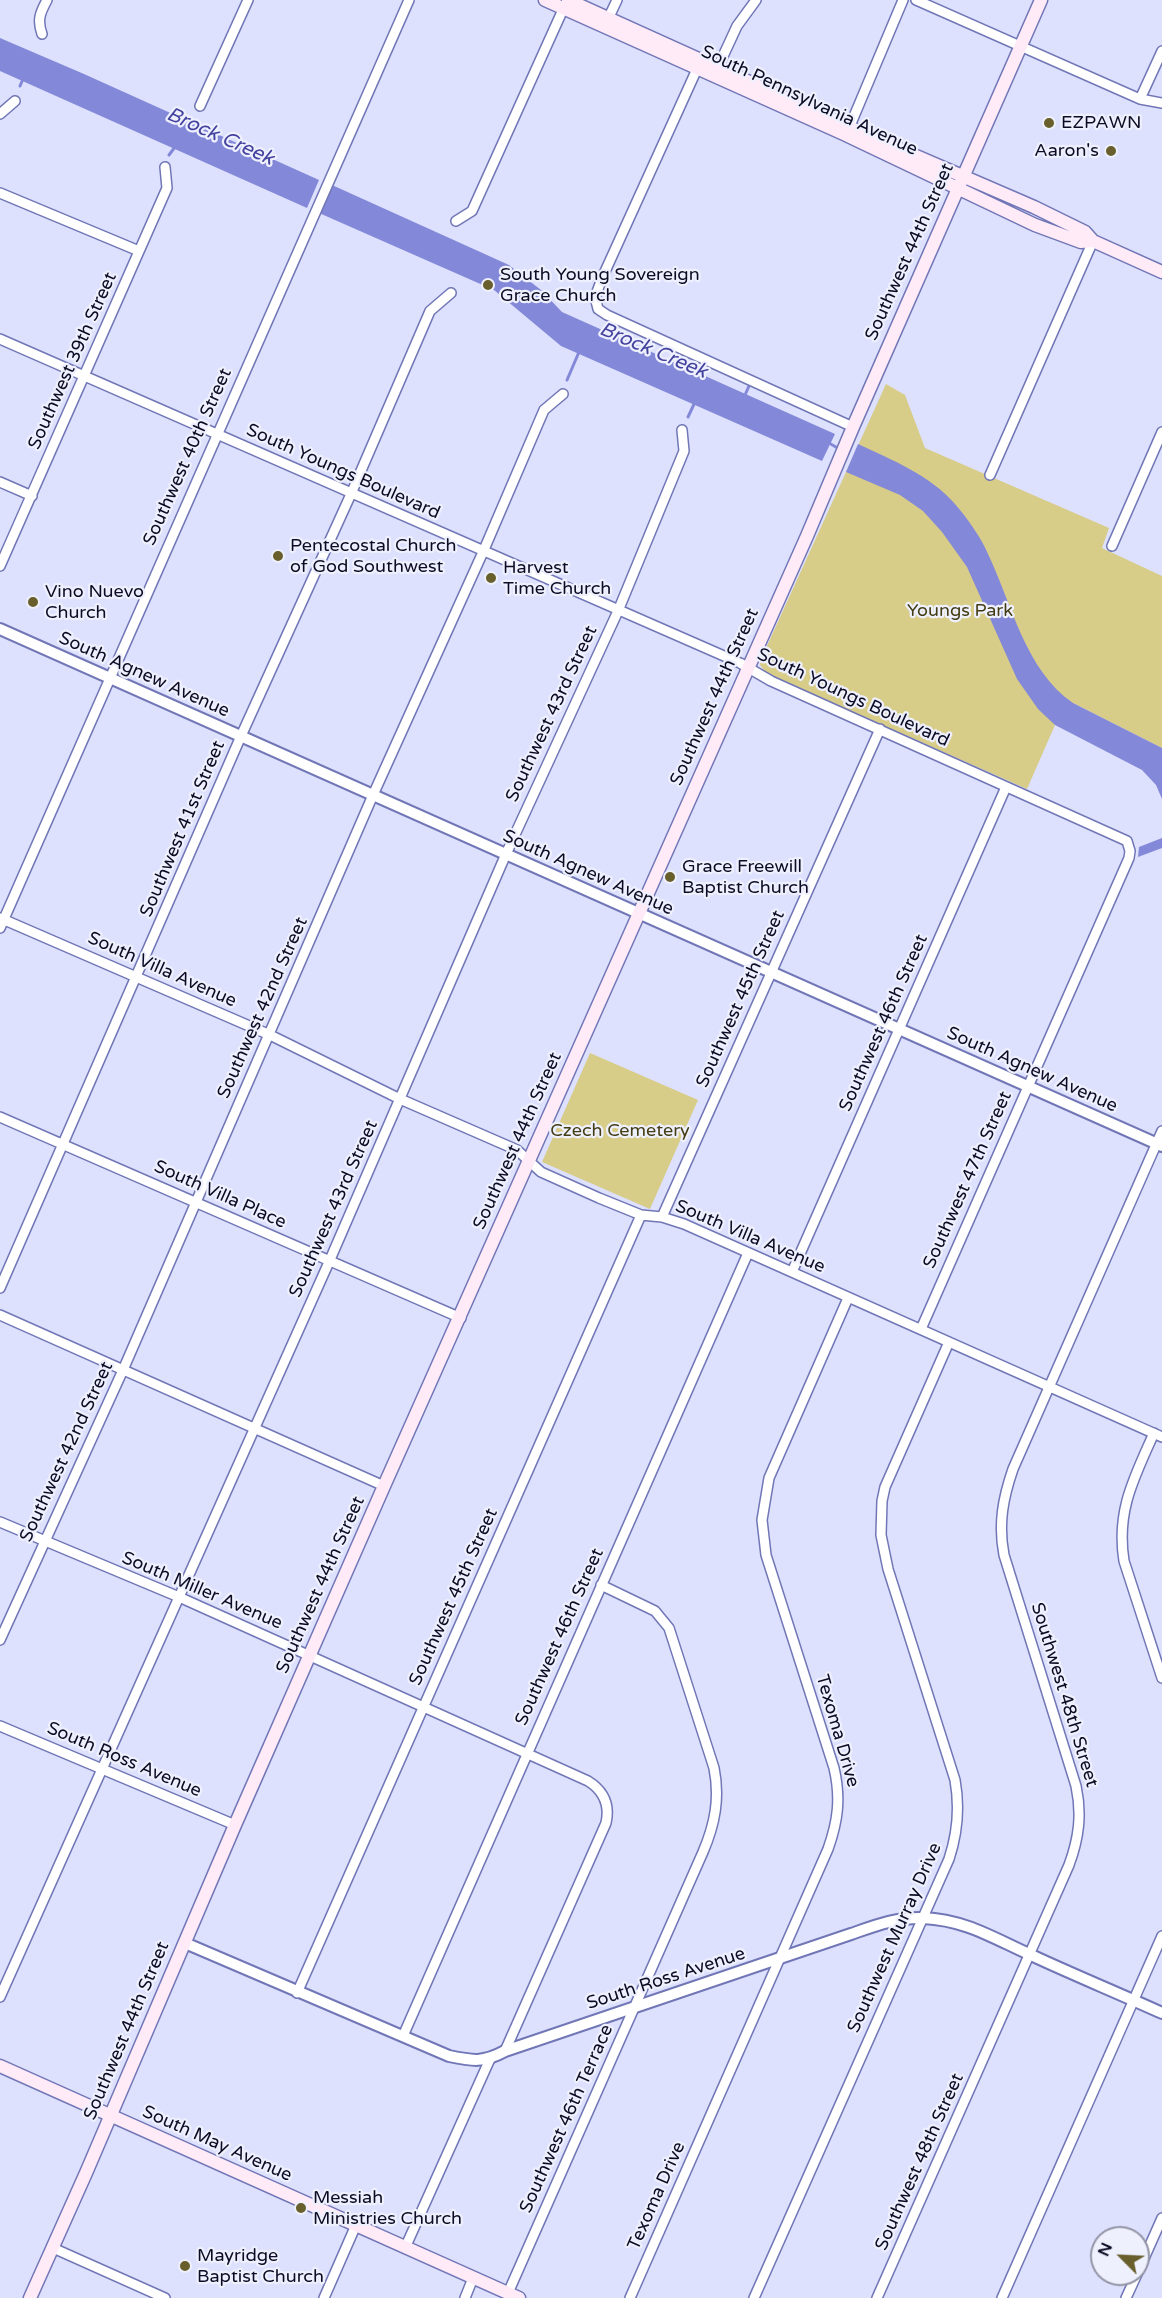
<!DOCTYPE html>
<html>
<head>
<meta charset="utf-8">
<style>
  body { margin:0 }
  #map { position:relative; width:1162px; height:2298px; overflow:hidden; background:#dde1fd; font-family:"Varela Round",sans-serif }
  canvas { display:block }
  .north { position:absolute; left:1090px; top:2226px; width:60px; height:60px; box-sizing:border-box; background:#eef0fe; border:2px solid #9394a6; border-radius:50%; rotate:294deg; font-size:16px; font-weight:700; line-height:24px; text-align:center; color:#0b0b23 }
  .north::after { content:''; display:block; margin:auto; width:21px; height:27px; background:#685f2c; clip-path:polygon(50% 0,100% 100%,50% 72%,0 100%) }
</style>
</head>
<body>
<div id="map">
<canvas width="1162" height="2298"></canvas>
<div class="north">N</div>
</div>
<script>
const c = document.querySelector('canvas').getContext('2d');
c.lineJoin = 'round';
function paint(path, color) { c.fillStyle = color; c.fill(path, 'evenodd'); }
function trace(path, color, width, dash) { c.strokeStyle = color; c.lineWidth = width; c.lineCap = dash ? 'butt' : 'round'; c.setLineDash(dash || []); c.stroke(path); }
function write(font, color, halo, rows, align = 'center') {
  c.font = font + ' "Varela Round",sans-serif'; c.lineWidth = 4.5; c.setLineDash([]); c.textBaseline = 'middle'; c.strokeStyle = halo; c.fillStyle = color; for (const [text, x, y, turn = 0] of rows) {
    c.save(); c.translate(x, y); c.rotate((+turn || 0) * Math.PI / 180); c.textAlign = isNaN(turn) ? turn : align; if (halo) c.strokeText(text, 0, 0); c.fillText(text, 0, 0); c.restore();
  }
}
paint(new Path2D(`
  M886,384L905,395L925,448L1109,528L1102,548L1162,576V748L1073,703L1055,725L1027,789L767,674L760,665L761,659Z
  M590,1053L698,1100L650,1209L542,1162Z`), '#d8cc89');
paint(new Path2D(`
  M0,38L84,74L319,180L307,208L0,71Z
  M332,185L509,265L541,290L562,312L835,434L822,461L561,346L494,290L319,213Z
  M858,444C892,460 930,475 955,504C967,518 981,537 988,554C1012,604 1025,670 1073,703L1162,748V799L1156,785L1142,770L1055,725L1038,709L1017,679L967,567L942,532L923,511L900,495L846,472Z
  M1162,838V848L1138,857L1139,847Z`), '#8389d8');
trace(new Path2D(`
  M20,86L23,79
  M169,155L175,147
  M606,336L612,324
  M567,380L579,352
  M745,395L749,386
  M688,417L695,402
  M829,443L841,450`), '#8389d8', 3);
const minor = new Path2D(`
  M756,0L737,26L718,67L697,69L603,276L595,297L598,309L607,315L853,427
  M916,0L1140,99L1162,103
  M608,19L617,0
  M42,34C37,20 40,13 47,0
  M1140,99L1162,51
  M200,106L248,0
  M0,114L15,101
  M847,133L903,0
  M0,193L139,251
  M456,221L472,211L565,5
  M0,339L740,663L771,681L1127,841L1130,851L1129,858L921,1329
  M990,475L1093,241
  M0,482L32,496
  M1112,546L1162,432
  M0,566L167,188L165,167
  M0,918L270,1035L400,1099L517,1150L541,1172L599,1198L641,1215L662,1217L684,1224L1162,1437
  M0,928L409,0
  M0,1117L461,1318
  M662,1217L880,729
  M792,1272L1006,787
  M0,1288L241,736L351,494L430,311L451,293
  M0,1315L384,1486
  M1154,1433C1134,1478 1116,1511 1124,1561L1162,1678
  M0,1522L179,1597L588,1781C604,1791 610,1805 606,1823L505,2051
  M0,1640L123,1370L373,795L483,552L544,410L563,394
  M0,1726L235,1825
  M297,1993L641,1215
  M0,1997L329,1262L506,854L618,611L684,451L682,430
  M403,2036L748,1253
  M53,2248L165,2298
  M405,2248L490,2059
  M1138,2272L1162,2218
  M508,2293L703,1852C715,1824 720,1798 714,1768L669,1628L655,1611L601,1585
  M324,2298L356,2225
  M465,2298L473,2278
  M630,2298L828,1849C838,1821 841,1798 834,1768L766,1555L762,1520L769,1478L848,1298
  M754,2298L949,1859C958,1832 960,1808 955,1780L888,1569L881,1535L882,1501L885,1487L949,1342
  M877,2298L1069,1865C1079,1838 1082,1814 1076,1786L1004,1555C998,1524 1003,1498 1013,1469L1162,1131
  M1002,2298L1162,1936
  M1126,2298L1137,2274`);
const tertiary = new Path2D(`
  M0,629L1162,1146
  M185,1943L449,2056C473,2061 483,2063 505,2051L851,1934C874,1926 897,1917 923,1918C966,1920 993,1938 1031,1955C1074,1975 1118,1993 1162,2013`);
const secondary = new Path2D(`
  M545,0L846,135L1035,225L1081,242L1093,241
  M568,0L849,127L1034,207L1085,232L1093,241L1162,272
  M0,2066L519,2298
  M30,2298L86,2173L235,1825L384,1486L807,536L853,427L1041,0`);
trace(minor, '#7177b6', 12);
trace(tertiary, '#7177b6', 14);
trace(secondary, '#7177b6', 15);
trace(minor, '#fff', 9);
trace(tertiary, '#fff', 10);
trace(secondary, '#ffeaf8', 12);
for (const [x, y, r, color] of [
  [1049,123,6,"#685f2c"],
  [1111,151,6,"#685f2c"],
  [488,285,6,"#685f2c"],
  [278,556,6,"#685f2c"],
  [491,578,6,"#685f2c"],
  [33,602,6,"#685f2c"],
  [670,877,6,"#685f2c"],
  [301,2208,6,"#685f2c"],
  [185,2266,6,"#685f2c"]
]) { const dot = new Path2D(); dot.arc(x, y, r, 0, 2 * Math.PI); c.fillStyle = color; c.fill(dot); trace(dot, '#eef0fe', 2); }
write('18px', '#0b0b23', '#eef0fe', [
  ["South Pennsylvania Avenue",809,101,25],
  ["Southwest 44th Street",910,252,-66],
  ["Southwest 39th Street",73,361,-66],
  ["Southwest 40th Street",188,457,-66],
  ["South Youngs Boulevard",343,472,24],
  ["South Agnew Avenue",144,675,24],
  ["Southwest 44th Street",715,697,-66],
  ["South Youngs Boulevard",853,698,25],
  ["Southwest 43rd Street",552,714,-65],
  ["Southwest 41st Street",183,829,-67],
  ["South Agnew Avenue",588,873,24],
  ["South Villa Avenue",162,970,24],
  ["Southwest 45th Street",741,999,-66],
  ["Southwest 42nd Street",263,1008,-66],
  ["Southwest 46th Street",884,1023,-66],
  ["South Agnew Avenue",1032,1070,24],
  ["Southwest 44th Street",518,1141,-66],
  ["Southwest 47th Street",968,1180,-66],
  ["South Villa Place",220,1195,24],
  ["Southwest 43rd Street",334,1209,-66],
  ["South Villa Avenue",750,1237,23],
  ["Southwest 42nd Street",67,1452,-65],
  ["Southwest 44th Street",321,1585,-66],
  ["South Miller Avenue",202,1591,23],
  ["Southwest 45th Street",454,1597,-66],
  ["Southwest 46th Street",560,1637,-66],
  ["Southwest 48th Street",1064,1695,73],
  ["Texoma Drive",837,1731,74],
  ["South Ross Avenue",124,1760,23],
  ["Southwest Murray Drive",895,1938,-66],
  ["South Ross Avenue",666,1979,-18],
  ["Southwest 44th Street",127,2031,-67],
  ["Southwest 46th Terrace",567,2119,-66],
  ["South May Avenue",217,2144,24],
  ["Southwest 48th Street",920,2162,-66],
  ["Texoma Drive",657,2196,-66]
]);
write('18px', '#0b0b23', '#eef0fe', [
  ["EZPAWN",1061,123],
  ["Aaron's",1099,151,"right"],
  ["South Young Sovereign",500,275],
  ["Grace Church",500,296],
  ["Pentecostal Church",290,546],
  ["of God Southwest",290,567],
  ["Harvest",503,568],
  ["Time Church",503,589],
  ["Vino Nuevo",45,592],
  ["Church",45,613],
  ["Grace Freewill",682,867],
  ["Baptist Church",682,888],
  ["Messiah",313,2198],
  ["Ministries Church",313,2219],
  ["Mayridge",197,2256],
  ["Baptist Church",197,2277]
], 'left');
write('18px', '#443d14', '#eef0fe', [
  ["Youngs Park",960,611],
  ["Czech Cemetery",620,1131]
]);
write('italic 20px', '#44429f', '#eef0fe', [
  ["Brock Creek",220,137,24],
  ["Brock Creek",653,351,23]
]);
</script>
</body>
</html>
